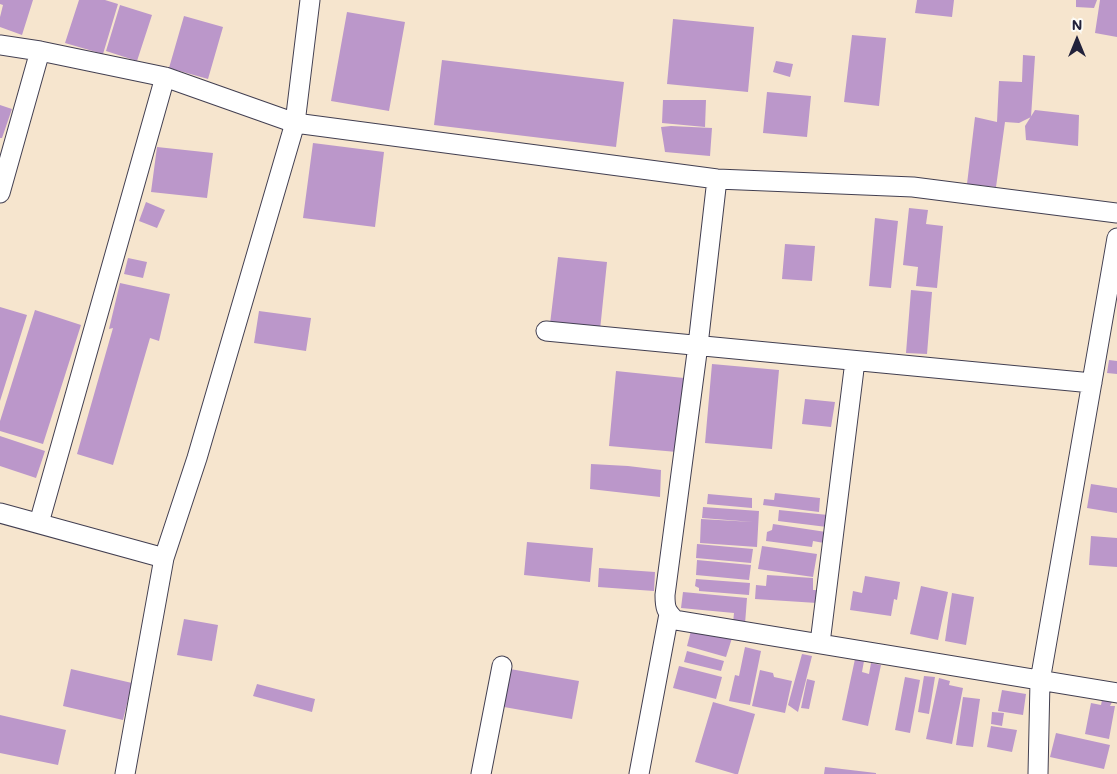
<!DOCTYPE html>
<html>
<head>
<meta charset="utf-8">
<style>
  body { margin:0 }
  #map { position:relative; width:1117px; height:774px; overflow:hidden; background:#f6e5ce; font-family:Mali,sans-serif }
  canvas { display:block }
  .north { position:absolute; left:1052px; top:15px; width:50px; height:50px; -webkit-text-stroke:4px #fdfcf7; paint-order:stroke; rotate:0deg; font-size:14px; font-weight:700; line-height:20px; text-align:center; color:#22223b }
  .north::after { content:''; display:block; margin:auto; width:18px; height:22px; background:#22223b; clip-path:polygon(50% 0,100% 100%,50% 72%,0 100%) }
</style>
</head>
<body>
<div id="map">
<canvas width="1117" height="774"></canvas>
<div class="north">N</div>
</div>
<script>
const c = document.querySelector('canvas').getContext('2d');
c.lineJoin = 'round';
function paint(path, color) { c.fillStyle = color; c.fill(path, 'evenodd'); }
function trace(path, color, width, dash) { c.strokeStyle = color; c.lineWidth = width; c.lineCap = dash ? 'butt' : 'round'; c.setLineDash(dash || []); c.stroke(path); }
paint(new Path2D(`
  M0,0H33L22,35L0,27V17L3,5L0,4Z
  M79,0H105L118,4L103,54L65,43Z
  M917,0H954L952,17L915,13Z
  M1076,0H1097L1094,8L1076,7Z
  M1100,0H1117V37L1095,33Z
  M120,5L152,15L137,61L106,51Z
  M347,12L405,22L389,111L331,101Z
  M184,16L223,27L208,79L169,68Z
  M673,19L754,27L748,92L667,84Z
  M852,35L886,38L879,106L844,102Z
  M1023,55L1035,56L1031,117L1019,123L1005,122L996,187L967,184L975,117L997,122L999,81L1022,82Z
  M442,60L624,82L616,147L434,125Z
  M776,61L793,64L790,77L773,72Z
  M767,92L811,96L807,137L763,133Z
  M663,100H706L705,127L662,123Z
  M0,105L12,109L2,138H0Z
  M1035,110L1079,115L1078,146L1026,140L1025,126Z
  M671,126L712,128L710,156L665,152L661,127Z
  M313,143L384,152L375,227L303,218Z
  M157,147L213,153L207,198L151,192Z
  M146,202L165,210L157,228L139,221Z
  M909,208L928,210L926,224L943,226L937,288L916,286L918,267L903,265Z
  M875,218L898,221L891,288L869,286Z
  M785,244L815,246L812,281L782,279Z
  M558,257L607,262L600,330L550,324Z
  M128,258L147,262L143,278L124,274Z
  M120,283L170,294L159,341L150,338L113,465L77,454L113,328L109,329Z
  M911,290L932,292L927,354L906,353Z
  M0,307L27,315L0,401Z
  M35,310L81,325L43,444L0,431V421Z
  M259,311L311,318L306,351L254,343Z
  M1109,360L1117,361V374L1107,373Z
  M712,364L779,370L772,449L705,443Z
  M616,371L684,378L677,452L609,446Z
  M805,399L835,402L831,427L802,424Z
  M0,436L45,451L36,478L0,466Z
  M591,464L628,466L661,470L660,497L590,489Z
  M1091,484L1117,488V513L1087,508Z
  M775,493L820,498L819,512L763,505L764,499L774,500Z
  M708,494L752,498V508L707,504Z
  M703,507L759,511L757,547L700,543L701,519L753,522L702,518Z
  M779,510L828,515L827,527L778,521Z
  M773,524L826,532L824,543L813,541L812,547L766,541L767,532L772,530Z
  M1091,536L1117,538V567L1089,565Z
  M527,542L593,548L590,582L524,575Z
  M697,544L753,549L751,563L696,558Z
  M762,546L817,554L813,577L758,569Z
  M697,560L751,565L749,580L696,575Z
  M599,568L655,572L654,591L598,587Z
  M767,575L813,578V590H818L817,603L755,599L756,585L766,586Z
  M865,576L900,582L897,600L894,599L891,616L850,610L853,591L862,593Z
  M696,579L750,583L749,595L699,591V588L695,586Z
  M921,586L948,592L938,640L910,634Z
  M683,592L747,598L745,624L733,623L734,613L681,608Z
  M952,593L974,597L966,645L945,641Z
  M184,619L218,625L212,661L177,655Z
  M692,627L732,638L726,657L687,646Z
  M745,647L761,651L750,705L729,701L735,675L739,676Z
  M687,651L724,661L721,671L684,662Z
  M802,654L812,656L798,712L788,705Z
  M855,659L864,661L862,672L869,674L871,663L881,665L868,726L842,720Z
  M679,666L722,677L716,699L673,688Z
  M71,669L132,683L123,720L63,706Z
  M510,669L579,681L572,719L504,707Z
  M760,670L773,673L774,677L792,681L785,713L752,706Z
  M924,676L935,677L929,714L918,712Z
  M905,677L920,680L910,733L895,730Z
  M939,678L950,681L949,685L963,688L952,744L926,739Z
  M807,679L815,681L809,709L801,708Z
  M257,684L315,699L312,712L253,696Z
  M1002,690L1026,694L1023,715L998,711Z
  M963,697L980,699L973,747L956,745Z
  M1102,700L1112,702L1110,706H1115L1109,739L1085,734L1091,703L1101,705Z
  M713,702L755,714L738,774H735L695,762Z
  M992,712L1004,713L1002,726L991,724Z
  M0,715L66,730L58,765L0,753Z
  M991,726L1017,730L1012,752L987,747Z
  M1056,733L1110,745L1104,769L1050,757Z
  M825,767L876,773V774H824Z`), '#bb97ca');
const minor = new Path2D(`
  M0,45L40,51L165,77L295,123L717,179L913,187L1117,213
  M717,179L698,345L665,595C665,608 666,611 675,620C823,644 970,670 1117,693
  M0,193L40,51
  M546,331L1092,383
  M0,513L164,558
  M39,523L165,77
  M820,643L855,361
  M125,774L164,558L197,458L295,123L310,0
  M481,774L502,666
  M639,774L669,614
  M1038,774L1040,681L1117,238`);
trace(minor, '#423f51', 21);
trace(minor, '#fff', 19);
</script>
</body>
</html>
